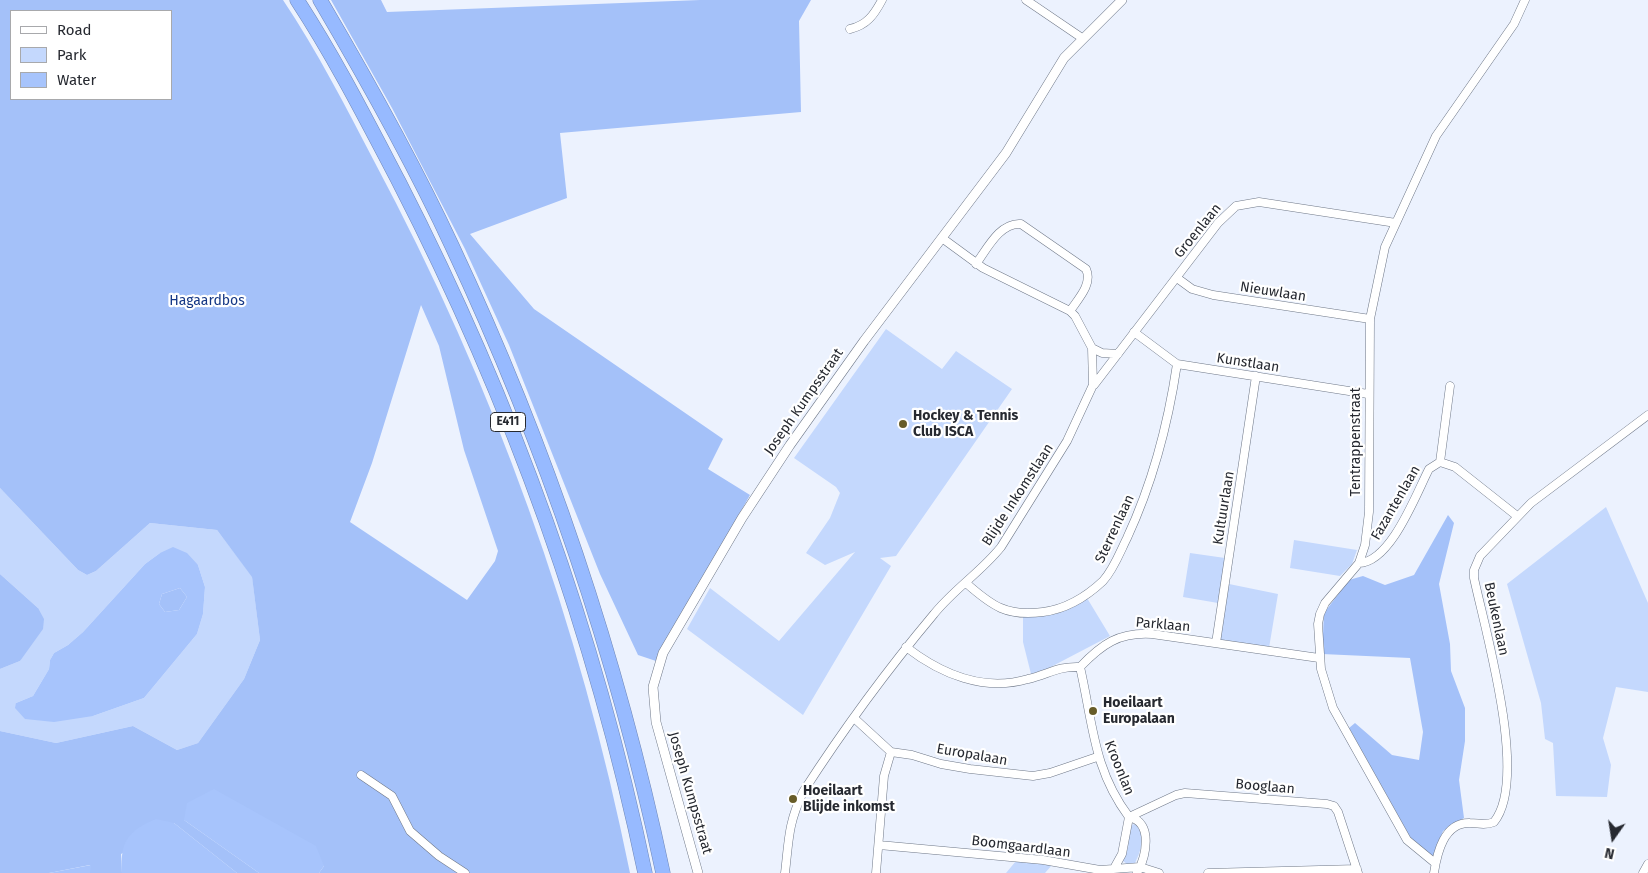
<!DOCTYPE html>
<html>
<head>
<meta charset="utf-8">
<style>
  body { margin:0 }
  #map { position:relative; width:1648px; height:873px; overflow:hidden; background:#ecf2fe; font-family:"Fira Sans",sans-serif }
  canvas { display:block }
  .legend { position:absolute; left:10px; top:10px; width:162px; height:90px; box-sizing:border-box; background:#fff; border:1px solid #a8a9ac; margin:0; padding:6px 9px; list-style:none; font-size:15px; color:#262930 }
  .legend li { display:flex; align-items:center; gap:10px; height:25px }
  .legend b { width:25px; border:1px solid #a8a9ac }
  .north { position:absolute; left:1588px; top:813px; width:50px; height:50px; -webkit-text-stroke:4px #fff; paint-order:stroke; rotate:193deg; font-size:14px; font-weight:700; line-height:20px; text-align:center; color:#262930 }
  .north::after { content:''; display:block; margin:auto; width:18px; height:22px; background:#262930; clip-path:polygon(50% 0,100% 100%,50% 72%,0 100%) }
</style>
</head>
<body>
<div id="map">
<canvas width="1648" height="873"></canvas>
<ul class="legend">
<li><b style="height:6px;background:#fff"></b>Road</li>
<li><b style="height:14px;background:#c4d8fd"></b>Park</li>
<li><b style="height:14px;background:#a7c4fc"></b>Water</li>
</ul>
<div class="north">N</div>
</div>
<script>
const c = document.querySelector('canvas').getContext('2d');
c.lineJoin = 'round';
function paint(path, color) { c.fillStyle = color; c.fill(path, 'evenodd'); }
function trace(path, color, width, dash) { c.strokeStyle = color; c.lineWidth = width; c.lineCap = dash ? 'butt' : 'round'; c.setLineDash(dash || []); c.stroke(path); }
function write(font, color, halo, rows, align = 'center') {
  c.font = font + ' "Fira Sans",sans-serif'; c.lineWidth = 4.5; c.setLineDash([]); c.textBaseline = 'middle'; c.strokeStyle = halo; c.fillStyle = color; for (const [text, x, y, turn = 0] of rows) {
    c.save(); c.translate(x, y); c.rotate((+turn || 0) * Math.PI / 180); c.textAlign = isNaN(turn) ? turn : align; if (halo) c.strokeText(text, 0, 0); c.fillText(text, 0, 0); c.restore();
  }
}
paint(new Path2D(`
  M886,329L942,369L956,351L1012,389L896,556L880,558L891,566L803,715L687,629L710,588L779,641L855,552L825,565L806,553L830,518L840,493L836,487L794,458Z
  M0,488L78,570L87,575L96,571L150,523L217,530L252,576L260,640L244,679L198,743L177,750L133,726L56,743L0,731V669L20,661L38,608L0,574ZM160,553L198,565L205,587L203,614L197,634L144,698L93,716L16,703L33,696L49,669L50,660L54,653L68,645L83,632L145,564Z
  M1606,507L1648,603V692L1616,687L1603,738L1611,765L1607,797L1556,796L1553,743L1545,739L1541,703L1507,584Z
  M1294,540L1357,550L1352,564L1340,576L1290,568Z
  M1190,553L1225,558L1218,603L1183,597Z
  M1229,584L1278,594L1269,648L1220,640Z
  M1087,598L1110,636L1045,670L1031,674L1023,642V617L1056,614Z
  M1136,824C1146,836 1141,851 1135,863L1127,864L1123,861L1128,848L1130,825Z
  M1016,861L1052,865L1045,873H1006Z`), '#c4d8fd');
paint(new Path2D(`
  M0,0H283C317,51 346,107 374,161C494,385 580,624 630,873H319L324,866L184,820L259,873H237L174,823L121,854L122,873H90V865L49,873H0V731L56,743L133,726L177,750L198,743L244,679L260,640L252,577L217,530L150,523L96,571L87,575L78,570L0,488ZM11,11H171V99H11ZM421,305L439,346L464,450L498,551L495,561L467,600L350,522L372,463Z
  M331,0H381L387,12L700,0H811L799,21L801,112L560,133L567,198L470,234L534,309L723,439L708,469L750,495L656,661L638,655L600,574L509,345L465,249L392,108Z
  M1448,515L1454,523L1439,584L1450,644L1451,671L1465,708V741L1459,780L1464,818L1443,831L1433,858L1411,839L1349,728L1355,723L1392,755L1419,760L1423,732L1410,658L1322,654L1324,613L1349,580L1363,576L1385,585L1414,575Z
  M0,574L38,608L44,619L43,629L20,661L0,669Z
  M180,588L187,597L179,610L165,612L159,604L162,594Z`), '#a4c1f9');
paint(new Path2D(`
  M173,547L187,553L198,565L205,587L203,614L197,634L144,698L93,716L54,722L25,719L15,708L16,703L33,696L49,669L50,660L54,653L68,645L83,632L145,564L160,553ZM180,588L187,597L179,610L165,612L159,604L162,594Z
  M214,789L316,846L324,866L319,873H259L184,820L187,803Z
  M156,819L174,823L237,873H122C120,842 127,831 156,819Z
  M91,865L90,873H49Z`), '#a7c4fc');
const minor = new Path2D(`
  M1026,0L1082,38
  M850,29C867,25 874,15 882,0
  M976,264C987,249 1000,222 1021,224L1086,269C1093,284 1078,299 1070,311
  M1177,278L1192,289L1213,295L1370,319
  M1134,332L1177,364L1368,394
  M1092,348L1102,353L1118,354
  M1094,385L1218,223L1236,206L1259,202L1396,223
  M1440,462L1455,467L1517,516
  M1359,563C1391,562 1416,494 1429,469L1440,462L1450,386
  M966,583C992,606 1007,617 1043,612C1066,609 1086,597 1103,581C1114,569 1120,552 1127,538C1153,482 1168,425 1177,364
  M1216,643L1256,376
  M906,647C941,674 984,692 1028,679C1049,674 1058,666 1080,667C1102,644 1119,632 1152,634L1319,658
  M1080,667C1093,723 1093,769 1129,817
  M854,718L891,752L912,755L941,764L970,769L1033,776L1050,773L1097,757
  M361,775L392,796L410,831L439,856L465,873
  M1129,817L1176,795L1185,793L1327,804L1334,806L1338,812L1358,873
  M1129,817C1154,822 1146,857 1137,873
  M879,845L1043,860L1100,870L1140,867L1159,873
  M1435,863L1407,840L1333,708L1321,669L1318,624L1320,614L1325,603L1359,563L1365,545L1369,512L1370,319L1385,247L1436,136L1514,24L1525,0
  M1112,872L1122,854L1129,817
  M785,873C789,839 788,824 803,792C843,730 887,670 934,614C954,589 981,572 1001,547L1067,441L1093,385L1092,348L1075,316L1070,311L983,268L942,238
  M876,873L884,776L891,752
  M1208,873L1357,869
  M1434,873C1437,853 1444,822 1470,823C1479,823 1485,826 1494,822C1529,779 1485,630 1474,578V570L1480,556L1531,503L1648,415
  M1643,873L1648,864`);
const tertiary = new Path2D(`
  M698,873L656,722L653,687L663,653L742,518L790,445L864,341L1006,153L1064,58L1122,0`);
const motorway = new Path2D(`
  M297,0C335,58 367,121 399,182C511,400 595,633 645,873
  M320,0C367,80 413,162 452,246C546,446 617,656 663,873`);
trace(minor, '#6f7888', 9);
trace(tertiary, '#6f7888', 10);
trace(motorway, '#6f87b7', 15);
trace(minor, '#fff', 8);
trace(tertiary, '#fff', 9);
trace(motorway, '#97baff', 14);
for (const [x, y, r, color] of [
  [903,424,5,"#675c28"],
  [1093,711,5,"#675c28"],
  [793,799,5,"#675c28"]
]) { const dot = new Path2D(); dot.arc(x, y, r, 0, 2 * Math.PI); c.fillStyle = color; c.fill(dot); trace(dot, '#fff', 2); }
for (const [x, y, w] of [
  [508,422,35]
]) { const box = new Path2D(); box.roundRect(x - w / 2, y - 9.5, w, 19, 4); c.fillStyle = '#fff'; c.fill(box); trace(box, '#262930', 1); }
write('bold 12px', '#262930', null, [
  ["E411",508,422]
]);
write('14px', '#262930', '#fff', [
  ["Groenlaan",1198,231,-51],
  ["Nieuwlaan",1273,292,9],
  ["Kunstlaan",1248,363,9],
  ["Joseph Kumpsstraat",804,402,-55],
  ["Tentrappenstraat",1356,442,-90],
  ["Blijde Inkomstlaan",1018,495,-57],
  ["Fazantenlaan",1396,503,-60],
  ["Kultuurlaan",1224,508,-81],
  ["Sterrenlaan",1115,529,-65],
  ["Beukenlaan",1496,619,78],
  ["Parklaan",1163,625,5],
  ["Europalaan",972,755,10],
  ["Kroonlan",1119,768,68],
  ["Booglaan",1265,787,5],
  ["Joseph Kumpsstraat",690,793,74],
  ["Boomgaardlaan",1021,847,7]
]);
write('14px', '#143785', '#fff', [
  ["Hagaardbos",207,301]
]);
write('bold 14px', '#262930', '#fff', [
  ["Hockey & Tennis",913,416],
  ["Club ISCA",913,432],
  ["Hoeilaart",1103,703],
  ["Europalaan",1103,719],
  ["Hoeilaart",803,791],
  ["Blijde inkomst",803,807]
], 'left');
</script>
</body>
</html>
